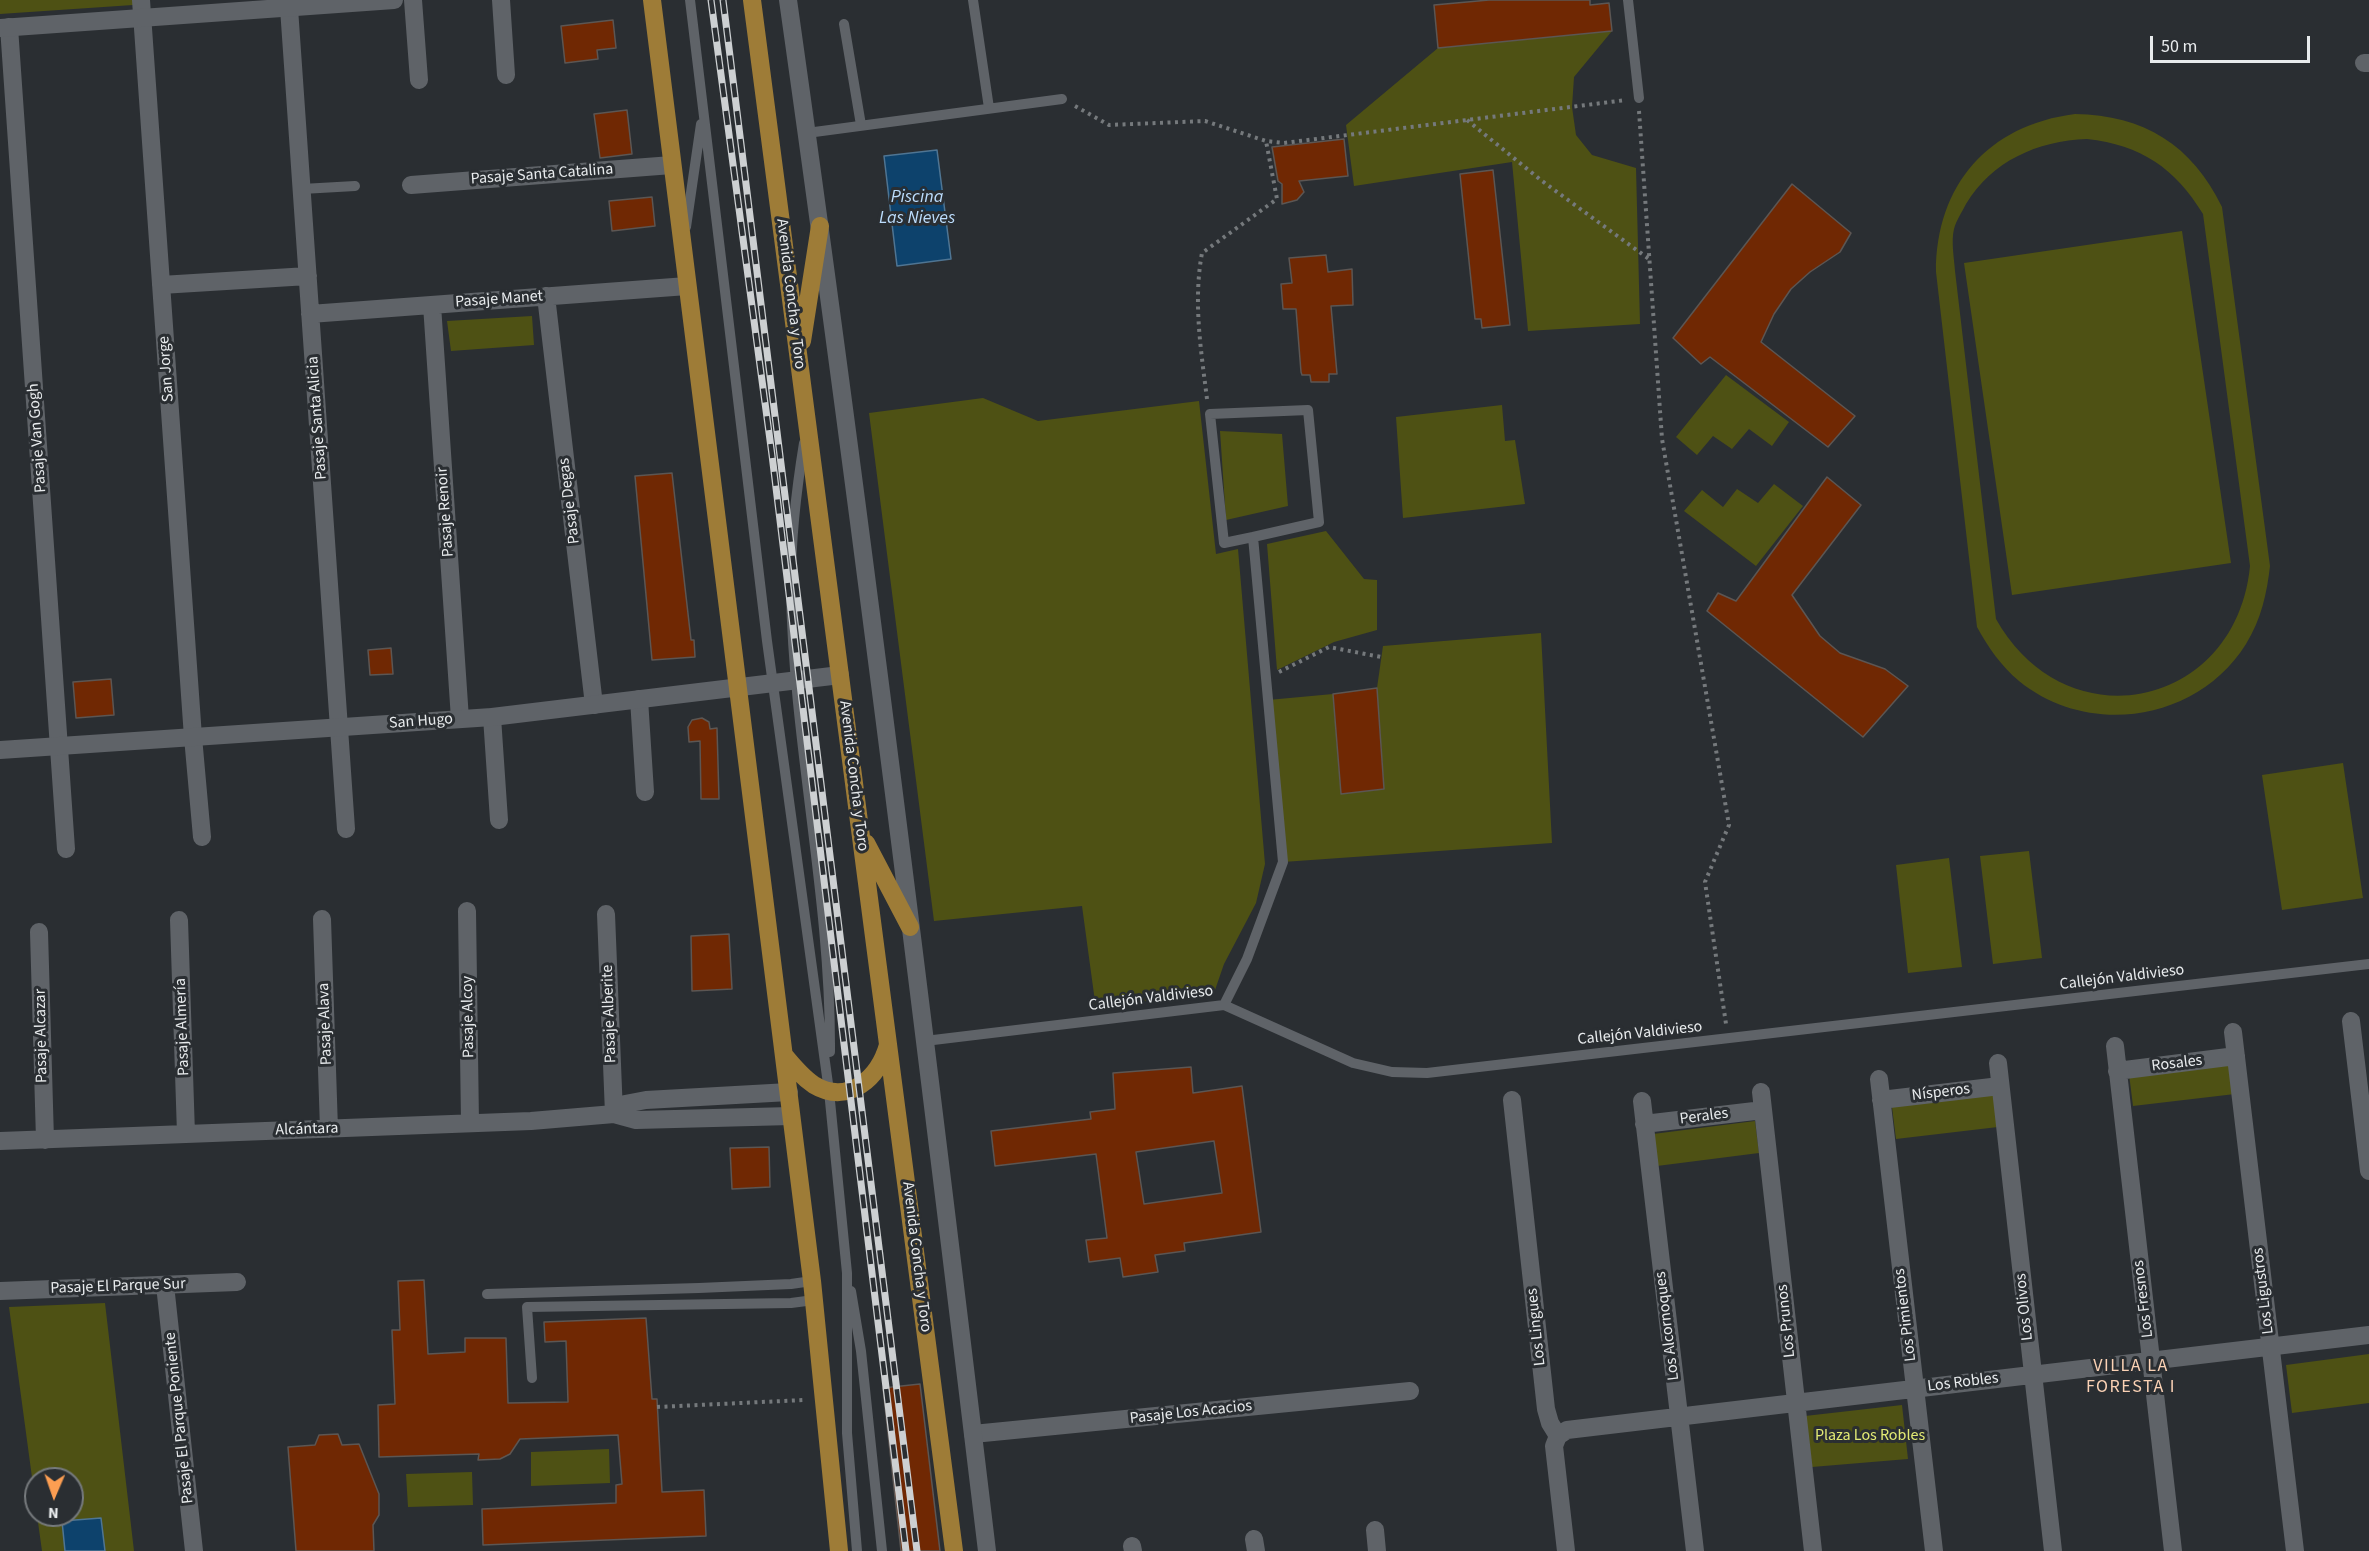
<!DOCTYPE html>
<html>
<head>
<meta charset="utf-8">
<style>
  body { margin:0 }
  #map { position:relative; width:2369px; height:1551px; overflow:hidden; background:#2a2e32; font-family:"Source Sans 3",sans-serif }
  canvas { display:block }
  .north { position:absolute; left:24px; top:1467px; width:60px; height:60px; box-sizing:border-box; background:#2a2e32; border:2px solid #767a7d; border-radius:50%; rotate:182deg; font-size:16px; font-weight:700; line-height:24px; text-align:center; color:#e8ebed }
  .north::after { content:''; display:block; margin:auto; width:21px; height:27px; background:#fc9e52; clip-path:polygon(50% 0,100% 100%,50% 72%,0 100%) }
  .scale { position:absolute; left:2150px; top:36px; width:160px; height:27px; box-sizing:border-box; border:3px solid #e8ebed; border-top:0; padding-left:8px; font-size:18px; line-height:21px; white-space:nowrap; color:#e8ebed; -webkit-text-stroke:4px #2a2e32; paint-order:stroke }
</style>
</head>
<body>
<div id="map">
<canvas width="2369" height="1551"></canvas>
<div class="north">N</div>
<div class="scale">50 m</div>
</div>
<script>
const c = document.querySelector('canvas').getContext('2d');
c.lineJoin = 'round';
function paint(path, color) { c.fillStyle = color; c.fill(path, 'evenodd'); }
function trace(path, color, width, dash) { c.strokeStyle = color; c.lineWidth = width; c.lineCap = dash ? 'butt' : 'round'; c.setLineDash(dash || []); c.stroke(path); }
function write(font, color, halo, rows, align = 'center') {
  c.font = font + ' "Source Sans 3",sans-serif'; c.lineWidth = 6; c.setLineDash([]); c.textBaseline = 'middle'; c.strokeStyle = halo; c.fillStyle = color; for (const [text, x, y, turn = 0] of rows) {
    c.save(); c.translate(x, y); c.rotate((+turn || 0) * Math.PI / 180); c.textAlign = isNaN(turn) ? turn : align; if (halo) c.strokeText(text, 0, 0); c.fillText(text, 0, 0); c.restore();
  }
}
paint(new Path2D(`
  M0,0H133V5L0,14Z
  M1612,31L1574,77L1572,107L1576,135L1592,155L1636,168L1640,324L1528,331L1512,162L1354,186L1346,125L1438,48Z
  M2075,114C2144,115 2192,145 2222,207L2270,566C2267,593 2261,620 2246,644C2198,721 2089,738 2019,681C2001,666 1988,647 1977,627L1936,272C1936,185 1988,125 2075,114ZM2087,139C2141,145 2175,168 2203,214L2250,566C2236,709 2066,744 1996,619L1955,271C1954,258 1951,241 1954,229C1956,221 1962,212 1966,204C1992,161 2037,141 2087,139Z
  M2182,231L2231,563L2012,595L1964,263Z
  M532,316L534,345L451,351L447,321Z
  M1726,375L1789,422L1772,446L1749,429L1732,449L1713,436L1697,455L1676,437Z
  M983,398L1038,421L1199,401L1216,554L1238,549L1265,864L1256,903L1224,964L1215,990L1096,1009L1082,906L934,921L869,413Z
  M1502,405L1505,441L1515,440L1525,504L1403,518L1396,417Z
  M1220,431L1282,434L1288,506L1226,520Z
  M1774,484L1803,506L1756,566L1684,511L1702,490L1723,507L1737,489L1758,503Z
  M1326,531L1364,579L1377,580V630L1334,642L1277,670L1267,544Z
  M1541,633L1552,843L1283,862L1268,700L1333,694L1341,794L1384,789L1377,688L1383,646Z
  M2343,763L2363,898L2282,910L2262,775Z
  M2029,851L2042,958L1993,964L1980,856Z
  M1949,858L1962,967L1908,973L1896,865Z
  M2231,1062L2235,1094L2133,1106L2129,1074Z
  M1994,1094L1998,1127L1896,1139L1892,1107Z
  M1755,1121L1759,1153L1657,1166L1653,1134Z
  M105,1303L134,1551H42L37,1515H72V1479H36V1507L9,1307Z
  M2369,1354V1403L2292,1413L2286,1365Z
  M1902,1405L1908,1459L1812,1467L1805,1416Z
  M609,1449L610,1483L531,1486V1452Z
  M472,1472L473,1505L408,1507L406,1474Z`), '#4e5114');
const water = new Path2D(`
  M937,150L951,259L897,266L884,156Z
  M101,1518L105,1551H65L62,1521Z`);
paint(water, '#0d426c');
trace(water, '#4f7593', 1.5);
const building = new Path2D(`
  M1489,0H1590V5L1609,3L1612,31L1438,48L1434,5Z
  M613,20L616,48L597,50L598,59L565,63L561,26Z
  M627,110L632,154L600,158L594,114Z
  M1344,139L1348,176L1299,181L1304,192L1297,200L1282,204V184L1278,181L1272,147Z
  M1493,170L1510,325L1482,328L1481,319H1475L1460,174Z
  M1792,184L1851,233L1840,252L1810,272L1791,289L1774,314L1761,342L1855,416L1828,447L1710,357L1701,364L1673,338Z
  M652,197L655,226L612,231L609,201Z
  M1326,255L1328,272L1352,269L1353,305L1331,306L1337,374H1329V382H1311L1310,375H1302L1301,372L1296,309H1283L1281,284L1292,283L1289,258Z
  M672,473L691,640H694L695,657L652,660L635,476Z
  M1827,477L1861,505L1792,595L1820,636L1840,653L1885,669L1908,686L1863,737L1707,611L1718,593L1736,601Z
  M391,648L393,674L370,675L368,650Z
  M111,679L114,715L76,718L73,682Z
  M1377,688L1384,789L1341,794L1333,694Z
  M702,718L709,722L710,729L717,728L719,799H701L700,741L689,742L688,727L692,720Z
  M729,934L732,989L692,991L691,936Z
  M1191,1067L1193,1093L1242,1086L1261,1232L1184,1243L1185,1251L1155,1255L1158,1272L1123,1277L1120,1258L1089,1262L1086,1240L1107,1238L1096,1154L995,1166L991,1131L1091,1119L1090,1112L1115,1109L1113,1073ZM1214,1141L1222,1193L1144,1204L1136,1152Z
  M769,1147L770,1187L732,1189L730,1148Z
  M424,1280L428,1354L465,1352V1338H506L508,1403L568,1402L566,1341L545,1342L544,1322L646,1318L652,1399H657L662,1492L704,1490L706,1536L483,1545L482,1509L616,1503V1485L622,1484L618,1435L520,1439L510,1454L500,1459L478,1460L479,1454L379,1457L378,1405L395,1404L392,1330H400L398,1281Z
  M920,1384L940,1551H901L883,1388Z
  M338,1434L342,1445L359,1444L379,1494V1515L373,1525L374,1551H296L288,1447L315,1445L319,1435Z`);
paint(building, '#702803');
trace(building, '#5c5653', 1.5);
trace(new Path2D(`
  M1075,106L1109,125L1205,121L1266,141L1284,143L1626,100
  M1639,111L1662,439L1729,825L1705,882L1726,1024
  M1467,120L1542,181L1649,259
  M1207,399C1201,350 1193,302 1202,253L1277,199L1266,141
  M1279,672L1329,647L1381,657
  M657,1407L804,1400`), '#75797c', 4, [3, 4.5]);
trace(new Path2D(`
  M690,0L767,641L829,1091L847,1273V1433L857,1551
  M973,0L989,108
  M1628,0L1639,98
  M844,24L861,125
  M807,133L1062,99
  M302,189L355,186
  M686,227L701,124
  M804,443C796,492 790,542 791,593C794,746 831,898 830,1052
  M1224,1005L1247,959L1283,862L1253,537L1224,543L1210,414L1308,410L1319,522L1253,537
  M925,1041L1224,1005L1353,1063L1392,1072L1427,1073L2369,964
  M851,1291L861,1351L882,1551
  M487,1294L699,1288L791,1284L812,1281
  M532,1378L527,1307L791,1303L814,1300`), '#5f6368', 10);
trace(new Path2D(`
  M141,0L193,737L202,837
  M413,0L419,80
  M501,0L506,75
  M289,8L346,829
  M9,27L66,849
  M2364,63H2369
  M411,185L672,165
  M161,285L308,276
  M546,296L594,705
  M432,305L460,719
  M310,314L687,286
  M639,699L645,792
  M492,717L499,820
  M467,911L470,1123
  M606,914L614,1114
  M322,919L329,1129
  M179,920L186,1134
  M39,932L45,1140
  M2351,1021L2369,1171
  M2233,1032L2295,1551
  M2115,1046L2173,1551
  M1998,1063L2053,1551
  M2117,1071L2236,1056
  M1879,1079L1934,1551
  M1761,1092L1813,1551
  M1512,1100L1546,1409L1550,1423L1558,1436
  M1881,1100L2000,1086
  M1642,1101L1695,1551
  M614,1114L625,1104L646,1100L789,1092
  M1644,1124L1763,1110
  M0,1141L531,1121L614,1114L636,1120L791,1116
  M165,1285L194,1551
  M0,1291L237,1282
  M973,1434L1410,1391
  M1375,1530L1377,1551
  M1254,1539L1256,1551
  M1132,1546L1133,1551
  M1566,1551L1554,1446L1558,1436L1567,1430L2369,1335`), '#5f6368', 18);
trace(new Path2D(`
  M788,0C861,516 925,1034 987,1551
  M0,28L394,0
  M0,750L492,717L840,675`), '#5f6368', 18);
trace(new Path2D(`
  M652,0L812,1281L839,1551
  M752,0L954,1551
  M802,341L820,226
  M866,843L910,927
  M784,1055C793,1066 802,1077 814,1085C849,1106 879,1077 888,1045`), '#9e7c37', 18);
const rail = new Path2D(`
  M711,0L772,455L906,1551
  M723,0L917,1551`);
trace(rail, '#cdd0d2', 7);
trace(rail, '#2a2e32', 4.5, [14]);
write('16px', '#e8ebed', '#2a2e32', [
  ["Pasaje Santa Catalina",542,175,-4],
  ["Avenida Concha y Toro",790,294,83],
  ["Pasaje Manet",499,300,-4],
  ["San Jorge",167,369,-94],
  ["Pasaje Santa Alicia",318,418,-94],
  ["Pasaje Van Gogh",38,438,-94],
  ["Pasaje Degas",570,501,-97],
  ["Pasaje Renoir",446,512,-94],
  ["San Hugo",421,722,-4],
  ["Avenida Concha y Toro",853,776,83],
  ["Callejón Valdivieso",2122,978,-7],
  ["Callejón Valdivieso",1151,999,-7],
  ["Pasaje Alberite",610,1014,-92],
  ["Pasaje Alcoy",469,1017,-91],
  ["Pasaje Alava",326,1024,-92],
  ["Pasaje Almería",183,1027,-92],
  ["Callejón Valdivieso",1640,1034,-6],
  ["Pasaje Alcazar",42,1036,-91],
  ["Rosales",2177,1064,-7],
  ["Nísperos",1941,1093,-7],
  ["Perales",1704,1117,-7],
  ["Alcántara",307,1130,-2],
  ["Avenida Concha y Toro",916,1257,83],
  ["Pasaje El Parque Sur",118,1287,-2],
  ["Los Ligustros",2264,1291,-97],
  ["Los Fresnos",2144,1299,-97],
  ["Los Olivos",2025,1307,-96],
  ["Los Pimientos",1906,1315,-97],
  ["Los Prunos",1787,1321,-96],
  ["Los Alcornoques",1668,1326,-97],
  ["Los Lingues",1537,1327,-96],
  ["Los Robles",1963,1383,-7],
  ["Pasaje Los Acacios",1191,1413,-6],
  ["Pasaje El Parque Poniente",180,1418,-96]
]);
write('16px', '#e2ea74', '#2a2e32', [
  ["Plaza Los Robles",1870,1436]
]);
write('italic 18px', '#bcddfd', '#2a2e32', [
  ["Piscina",917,198],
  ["Las Nieves",917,219]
]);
c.letterSpacing = '1.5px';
write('18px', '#fbd2b5', '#2a2e32', [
  ["VILLA LA",2131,1367],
  ["FORESTA I",2131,1388]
]);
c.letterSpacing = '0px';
</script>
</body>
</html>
